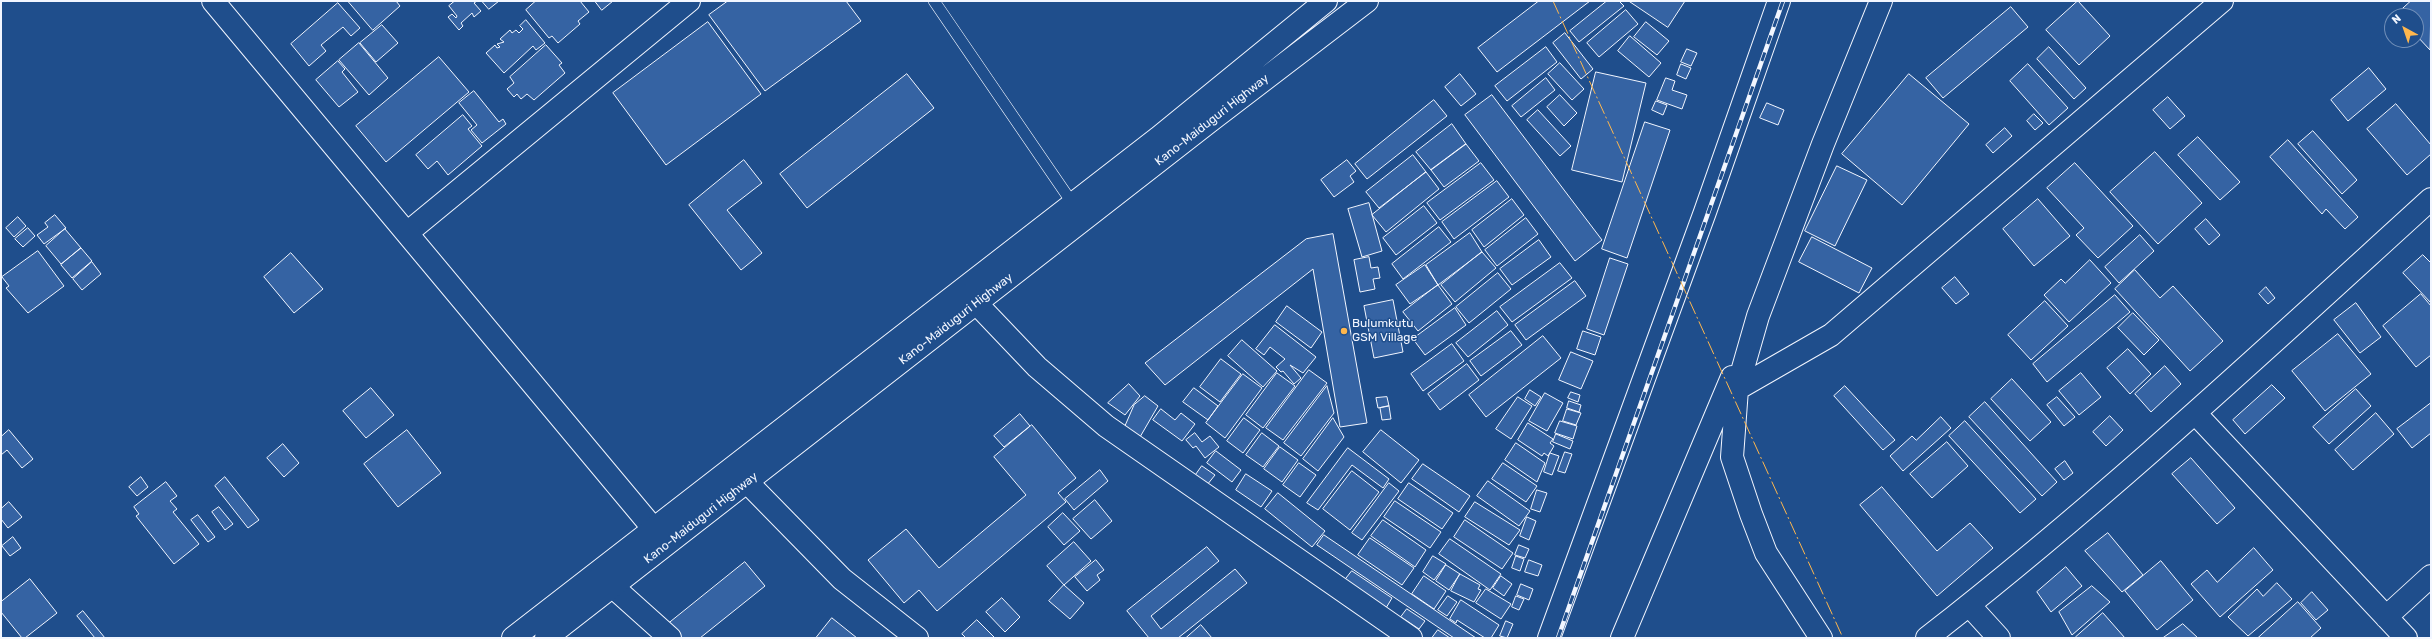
<!DOCTYPE html>
<html>
<head>
<meta charset="utf-8">
<style>
  body { margin:0 }
  #map { position:relative; width:2432px; height:639px; overflow:hidden; background:#1f4e8c; font-family:Rubik,sans-serif }
  canvas { display:block }
  .frame { position:absolute; inset:0; border:2px solid #f2f6ff; pointer-events:none }
  .north { position:absolute; left:2384px; top:8px; width:40px; height:40px; box-sizing:border-box; background:#1f4e8c; border:1px solid #7391ba; border-radius:50%; rotate:320deg; font-size:11px; font-weight:700; line-height:16px; text-align:center; color:#f2f6ff }
  .north::after { content:''; display:block; margin:auto; width:14px; height:18px; background:#ffb74d; clip-path:polygon(50% 0,100% 100%,50% 72%,0 100%) }
</style>
</head>
<body>
<div id="map">
<canvas width="2432" height="639"></canvas>
<div class="frame"></div>
<div class="north">N</div>
</div>
<script>
const c = document.querySelector('canvas').getContext('2d');
c.lineJoin = 'round';
function paint(path, color) { c.fillStyle = color; c.fill(path, 'evenodd'); }
function trace(path, color, width, dash) { c.strokeStyle = color; c.lineWidth = width; c.lineCap = dash ? 'butt' : 'round'; c.setLineDash(dash || []); c.stroke(path); }
function write(font, color, halo, rows, align = 'center') {
  c.font = font + ' Rubik,sans-serif'; c.lineWidth = 3; c.setLineDash([]); c.textBaseline = 'middle'; c.strokeStyle = halo; c.fillStyle = color; for (const [text, x, y, turn = 0] of rows) {
    c.save(); c.translate(x, y); c.rotate((+turn || 0) * Math.PI / 180); c.textAlign = isNaN(turn) ? turn : align; if (halo) c.strokeText(text, 0, 0); c.fillText(text, 0, 0); c.restore();
  }
}
const building = new Path2D(`
  M348,1H396L400,6L373,30Z
  M455,1H477L474,3L481,11L474,17L472,13L461,23L463,26L459,30L448,17L452,14L456,18L457,16L449,6Z
  M482,1H499L489,9Z
  M536,1H580L589,12L578,21L580,24L558,43L552,36L549,38L526,10Z
  M595,1H613L602,10Z
  M728,1H846L861,21L765,91L709,15Z
  M1539,1H1590L1497,72L1478,48Z
  M1607,1H1619L1624,6L1579,42L1570,31Z
  M1629,1H1685L1668,27Z
  M2078,1L2110,36L2079,65L2046,30Z
  M2411,1H2431L2430,50L2416,35V16H2399L2397,14Z
  M338,3L360,28L351,36L343,27L321,45L326,51L309,66L291,44Z
  M2011,7L2028,27L1943,98L1926,78Z
  M1626,10L1638,24L1599,57L1587,43Z
  M526,20L545,43L536,50L533,46L504,73L486,53L495,45L497,48L500,47L497,44L504,42L500,39L510,30L512,33L516,30L519,33L523,29L520,26Z
  M708,22L761,94L666,165L613,93Z
  M1646,22L1669,41L1657,55L1634,37Z
  M382,25L398,43L376,62L360,43Z
  M1565,33L1593,69L1581,79L1553,43Z
  M1630,36L1661,63L1649,77L1618,51Z
  M359,43L388,78L369,95L339,60Z
  M546,45L562,63L559,65L565,73L534,100L527,94L521,99L517,94L514,97L507,89L514,83L510,77Z
  M1546,47L1557,62L1507,101L1495,86Z
  M2049,47L2086,88L2074,99L2037,59Z
  M1687,49L1697,53L1691,66L1681,62Z
  M439,57L469,92L386,162L356,126Z
  M338,61L345,69L342,72L358,92L339,107L316,80Z
  M1560,63L1584,89L1572,100L1548,74Z
  M1681,64L1691,68L1686,79L1677,75Z
  M2028,64L2068,108L2049,125L2010,81Z
  M2369,68L2386,89L2348,121L2331,100Z
  M1596,72L1646,83L1622,182L1572,170Z
  M907,74L934,108L807,208L780,174Z
  M1460,74L1476,94L1461,106L1445,87Z
  M1909,74L1969,124L1902,205L1842,154Z
  M1546,78L1555,90L1521,117L1512,106Z
  M1666,78L1675,81L1672,90L1687,95L1682,109L1657,100Z
  M474,91L499,122L503,119L506,124L482,143L471,130L477,125L459,103Z
  M1492,95L1602,240L1575,261L1465,115Z
  M1560,95L1577,113L1564,126L1547,107Z
  M2168,97L2185,116L2170,129L2153,110Z
  M1434,100L1447,116L1367,179L1355,164Z
  M1656,101L1667,105L1663,115L1652,110Z
  M1767,103L1784,110L1778,125L1760,118Z
  M2396,104L2431,145V154L2407,175L2367,129Z
  M1538,110L1571,146L1560,156L1527,120Z
  M2034,114L2043,123L2035,130L2027,121Z
  M463,115L472,126L468,129L482,146L448,175L437,161L428,169L416,155Z
  M1645,122L1670,130L1627,258L1602,249Z
  M1452,124L1466,144L1431,170L1416,152Z
  M2005,128L2012,136L1993,153L1986,145Z
  M2313,131L2357,180L2342,194L2298,144Z
  M2198,137L2240,182L2220,200L2178,155Z
  M2288,140L2358,217L2345,229L2326,209L2322,214L2270,157Z
  M1466,144L1479,161L1444,187L1431,170Z
  M2155,152L2202,203L2158,244L2110,192Z
  M1413,155L1426,172L1379,208L1366,192Z
  M744,160L762,183L727,210L762,253L741,270L689,205Z
  M1347,160L1356,171L1350,176L1354,182L1334,197L1321,180Z
  M1481,163L1494,180L1440,220L1427,203Z
  M2075,163L2133,226L2098,258L2076,235L2084,228L2047,188Z
  M1837,166L1867,180L1835,246L1805,231Z
  M1426,172L1439,189L1386,232L1372,215Z
  M1497,181L1509,197L1454,239L1442,222Z
  M1512,199L1524,215L1484,247L1472,230Z
  M2038,199L2070,236L2034,266L2003,229Z
  M1369,203L1382,251L1362,257L1348,209Z
  M1424,206L1437,223L1396,255L1383,238Z
  M55,215L66,228L44,244L37,235L48,227L45,223Z
  M18,217L26,226L14,237L6,228Z
  M1526,218L1538,234L1497,266L1485,250Z
  M2206,219L2220,235L2209,245L2195,229Z
  M1439,227L1451,242L1403,279L1392,264Z
  M28,228L35,236L23,247L15,239Z
  M65,229L81,248L61,264L46,246Z
  M1470,233L1482,252L1438,285L1426,265Z
  M1333,234L1367,423L1340,427L1313,269L1165,385L1145,363L1306,239Z
  M2140,235L2154,251L2119,283L2105,267Z
  M1812,237L1872,268L1859,293L1799,262Z
  M1539,240L1551,257L1512,285L1500,269Z
  M81,248L92,261L72,278L61,265Z
  M38,251L64,286L28,313L6,288L9,286L2,277Z
  M1482,252L1496,268L1455,302L1441,285Z
  M291,253L323,289L294,313L264,277Z
  M2423,255L2431,263V303L2403,273Z
  M1369,257L1371,268L1378,267L1380,278L1373,279L1375,289L1360,292L1354,260Z
  M1610,258L1628,264L1604,335L1587,329Z
  M2090,260L2111,283L2069,322L2044,295L2061,279L2065,283Z
  M92,262L101,274L82,290L73,279Z
  M1560,263L1572,278L1512,322L1500,307Z
  M1425,265L1438,285L1410,304L1396,285Z
  M2135,270L2160,298L2173,286L2223,341L2190,371L2115,289Z
  M1498,273L1511,289L1469,323L1456,307Z
  M1955,277L1969,294L1956,304L1942,288Z
  M1575,281L1586,296L1526,340L1515,325Z
  M1438,285L1452,304L1418,331L1403,312Z
  M2266,287L2275,298L2268,304L2259,294Z
  M2421,294L2431,306V355L2416,367L2383,326Z
  M2115,295L2130,312L2047,382L2033,364Z
  M1393,300L1403,352L1374,358L1364,306Z
  M2045,301L2068,326L2031,360L2008,335Z
  M2356,303L2381,337L2360,353L2334,320Z
  M1287,306L1322,332L1311,348L1276,322Z
  M1455,308L1466,325L1425,355L1413,339Z
  M1497,311L1508,325L1468,357L1456,343Z
  M2133,313L2159,340L2144,355L2118,328Z
  M1275,325L1316,357L1303,373L1290,365L1301,378L1294,384L1283,371L1281,372L1276,367L1285,359L1270,347L1264,355L1256,349Z
  M1511,331L1522,345L1481,376L1470,361Z
  M1583,331L1601,337L1595,355L1577,349Z
  M2338,334L2371,374L2325,411L2292,371Z
  M1543,336L1561,358L1486,417L1469,395Z
  M1242,340L1277,371L1263,387L1228,356Z
  M1452,344L1464,361L1423,391L1411,374Z
  M2128,349L2151,374L2130,394L2107,368Z
  M1571,352L1593,361L1581,389L1559,380Z
  M1221,359L1241,374L1220,402L1200,387Z
  M1467,364L1479,380L1440,410L1428,394Z
  M2165,366L2181,384L2151,412L2135,394Z
  M1309,370L1327,383L1283,440L1266,428Z
  M1277,373L1295,386L1263,428L1246,415Z
  M2081,373L2101,397L2079,415L2059,391Z
  M1243,374L1262,388L1225,438L1206,423Z
  M2012,379L2051,422L2030,441L1991,399Z
  M1129,384L1140,396L1125,415L1108,403Z
  M2272,385L2285,398L2245,434L2233,420Z
  M1327,386L1334,413L1301,456L1284,443Z
  M1845,386L1895,440L1883,450L1834,396Z
  M371,388L394,415L366,438L343,411Z
  M1194,388L1218,406L1208,420L1183,402Z
  M2356,389L2371,406L2329,444L2313,427Z
  M1530,390L1541,397L1535,406L1525,399Z
  M1571,392L1580,395L1578,402L1568,398Z
  M1545,393L1563,403L1547,431L1529,421Z
  M1145,396L1158,406L1140,437L1124,428L1134,405Z
  M1387,397L1389,406L1378,408L1376,398Z
  M1518,397L1532,406L1511,439L1496,429Z
  M2057,397L2075,417L2064,426L2047,405Z
  M1569,401L1581,405L1579,412L1567,408Z
  M1985,402L2057,482L2042,496L1969,417Z
  M2431,403V433L2412,448L2397,429Z
  M1389,406L1391,419L1382,420L1380,408Z
  M1161,409L1175,420L1181,413L1195,424L1182,441L1153,420Z
  M1567,409L1581,413L1576,425L1563,421Z
  M2376,413L2394,434L2353,470L2335,450Z
  M1020,414L1030,426L1004,447L994,436Z
  M2110,416L2123,430L2106,446L2093,432Z
  M1941,417L1951,428L1903,471L1890,456L1912,436L1916,440Z
  M1244,418L1260,430L1243,453L1227,441Z
  M1333,418L1344,437L1318,471L1303,459Z
  M1560,421L1577,426L1573,439L1555,433Z
  M1965,421L2036,499L2020,513L1949,436Z
  M1528,423L1553,439L1550,443L1554,446L1548,456L1544,453L1542,456L1518,440Z
  M1032,425L1076,478L1058,493L1066,502L937,611L919,590L904,603L868,560L906,529L939,568L1026,495L994,457Z
  M9,430L33,459L22,468L7,450L1,455V437Z
  M407,430L441,473L398,507L364,464Z
  M1381,430L1419,460L1401,483L1363,452Z
  M1195,433L1202,442L1210,436L1219,447L1205,458L1196,446L1193,448L1186,440Z
  M1262,433L1279,446L1263,467L1246,455Z
  M1556,434L1573,441L1570,449L1553,442Z
  M1947,442L1968,466L1932,498L1910,474Z
  M1516,443L1545,463L1537,482L1505,460Z
  M283,444L299,463L284,477L267,458Z
  M1280,447L1298,460L1282,482L1264,469Z
  M1348,448L1389,479L1383,488L1352,465L1318,510L1307,503Z
  M1216,451L1241,470L1232,482L1207,463Z
  M1565,452L1572,454L1565,473L1558,471Z
  M1550,453L1559,456L1552,475L1544,472Z
  M2191,458L2235,508L2217,524L2172,474Z
  M2065,461L2073,473L2064,480L2055,469Z
  M1299,463L1316,475L1300,497L1283,485Z
  M1503,463L1537,486L1526,502L1492,479Z
  M1423,464L1470,496L1459,512L1412,479Z
  M1202,466L1215,475L1207,485L1195,476Z
  M1100,470L1108,481L1074,510L1065,499Z
  M1352,471L1379,492L1350,530L1323,509Z
  M1246,474L1272,491L1261,507L1236,490Z
  M141,477L148,487L137,496L129,487Z
  M225,477L259,520L248,528L215,486Z
  M1488,481L1530,511L1519,526L1477,496Z
  M166,482L177,496L170,501L177,509L173,512L199,544L174,564L136,516L139,514L134,507Z
  M1389,483L1399,491L1362,540L1352,533Z
  M1409,483L1453,513L1442,529L1398,499Z
  M1882,487L1937,551L1970,523L1993,548L1937,596L1860,505Z
  M1537,490L1547,493L1540,512L1531,509Z
  M1278,493L1325,531L1312,547L1265,509Z
  M1095,500L1112,521L1091,539L1073,519Z
  M1395,501L1441,532L1430,548L1384,517Z
  M9,502L22,517L8,528L1,519V509Z
  M1475,502L1520,530L1509,545L1465,517Z
  M219,507L233,524L225,530L212,512Z
  M1063,513L1080,531L1064,545L1048,527Z
  M198,515L215,537L208,542L191,520Z
  M1527,517L1536,521L1529,540L1520,536Z
  M1383,520L1426,550L1415,567L1371,536Z
  M1465,520L1513,553L1502,569L1454,537Z
  M2108,533L2143,575L2122,592L2085,551Z
  M1324,535L1476,638H1454L1317,545Z
  M13,537L21,548L10,556L2,546Z
  M1370,538L1414,568L1402,585L1358,555Z
  M1450,539L1501,574L1490,590L1439,554Z
  M1074,542L1091,561L1064,585L1047,566Z
  M1519,545L1529,549L1525,558L1515,555Z
  M1207,547L1219,561L1151,616L1161,629L1235,569L1247,583L1178,638H1149L1127,611Z
  M2254,548L2273,570L2220,617L2191,584L2207,570L2217,582Z
  M1433,556L1446,564L1434,580L1423,572Z
  M1516,556L1524,559L1520,571L1512,568Z
  M1096,560L1104,570L1097,575L1100,580L1087,591L1075,577Z
  M1529,560L1542,565L1538,576L1525,572Z
  M2161,561L2193,600L2157,630L2125,591Z
  M745,562L765,586L700,638H679L668,624Z
  M1446,565L1460,574L1449,590L1436,581Z
  M2066,567L2082,586L2051,612L2037,592Z
  M1352,571L1392,598L1386,608L1345,580Z
  M1460,574L1480,585L1478,589L1481,590L1474,602L1451,591Z
  M1424,576L1446,591L1434,609L1412,594Z
  M1501,576L1512,584L1504,596L1493,588Z
  M30,579L57,613L25,638H22L1,612V602Z
  M2277,583L2292,599L2248,636L2228,617L2257,589L2263,596Z
  M1521,584L1533,589L1529,600L1517,595Z
  M1064,585L1084,603L1070,619L1049,601Z
  M2092,586L2110,602L2072,635L2059,612Z
  M1486,589L1511,604L1501,619L1476,603Z
  M2312,592L2328,610L2316,620L2301,603Z
  M1448,596L1457,602L1447,616L1438,610Z
  M1516,596L1524,599L1519,610L1512,607Z
  M1002,598L1020,617L1005,632L986,612Z
  M1461,600L1499,625L1491,638H1485L1457,620L1456,623L1450,619Z
  M2298,602L2321,628L2310,638H2258Z
  M1407,609L1425,621L1419,629L1401,617Z
  M83,611L105,638H95L77,616Z
  M2103,613L2125,638H2077L2076,637Z
  M832,618L857,638H816Z
  M977,620L995,638H966L962,634Z
  M1506,621L1513,624L1507,638L1500,636Z
  M2183,624L2198,638H2163Z
  M1201,625L1212,638H1186Z
  M1438,630L1450,638H1432Z`);
paint(building, '#3563a3');
trace(building, '#f2f6ff', 1);
const service = new Path2D(`
  M934,1L1073,204`);
const minor = new Path2D(`
  M213,1L653,528
  M407,233L689,1
  M976,303L1037,367L1106,426L1411,638
  M1737,389L1831,335L2222,1
  M2195,413L2406,638
  M747,482L842,579L917,638
  M612,586L670,638
  M1969,605L1999,638
  M2386,617L2431,576
  M1549,638L1705,212L1779,1
  M1622,638L1732,377
  M1821,638L1766,553L1751,514L1732,457L1737,389L1758,316L1823,144L1881,1
  M1927,638C2103,501 2266,349 2431,199`);
const trunk = new Path2D(`
  M513,638L1158,138L1326,1
  M546,638L1210,121L1367,1`);
trace(service, '#f2f6ff', 12);
trace(minor, '#f2f6ff', 24);
trace(trunk, '#f2f6ff', 24);
trace(service, '#1f4e8c', 11);
trace(minor, '#1f4e8c', 22);
trace(trunk, '#1f4e8c', 22);
const rail = new Path2D(`
  M1558,638L1783,1`);
trace(rail, '#f2f6ff', 4.5);
trace(rail, '#1f4e8c', 3, [9]);
trace(new Path2D(`
  M1553,1L1843,638`), '#ffb74d', 1, [14, 3, 2, 3]);
for (const [x, y, r, color] of [
  [1344,331,4,"#ffb74d"]
]) { const dot = new Path2D(); dot.arc(x, y, r, 0, 2 * Math.PI); c.fillStyle = color; c.fill(dot); trace(dot, '#1f4e8c', 1.5); }
write('12px', '#f2f6ff', '#1f4e8c', [
  ["Kano-Maiduguri Highway",1212,120,-38],
  ["Kano-Maiduguri Highway",956,319,-38],
  ["Kano-Maiduguri Highway",701,518,-38]
]);
write('12px', '#f2f6ff', '#1f4e8c', [
  ["Bulumkutu",1352,324],
  ["GSM Village",1352,338]
], 'left');
</script>
</body>
</html>
